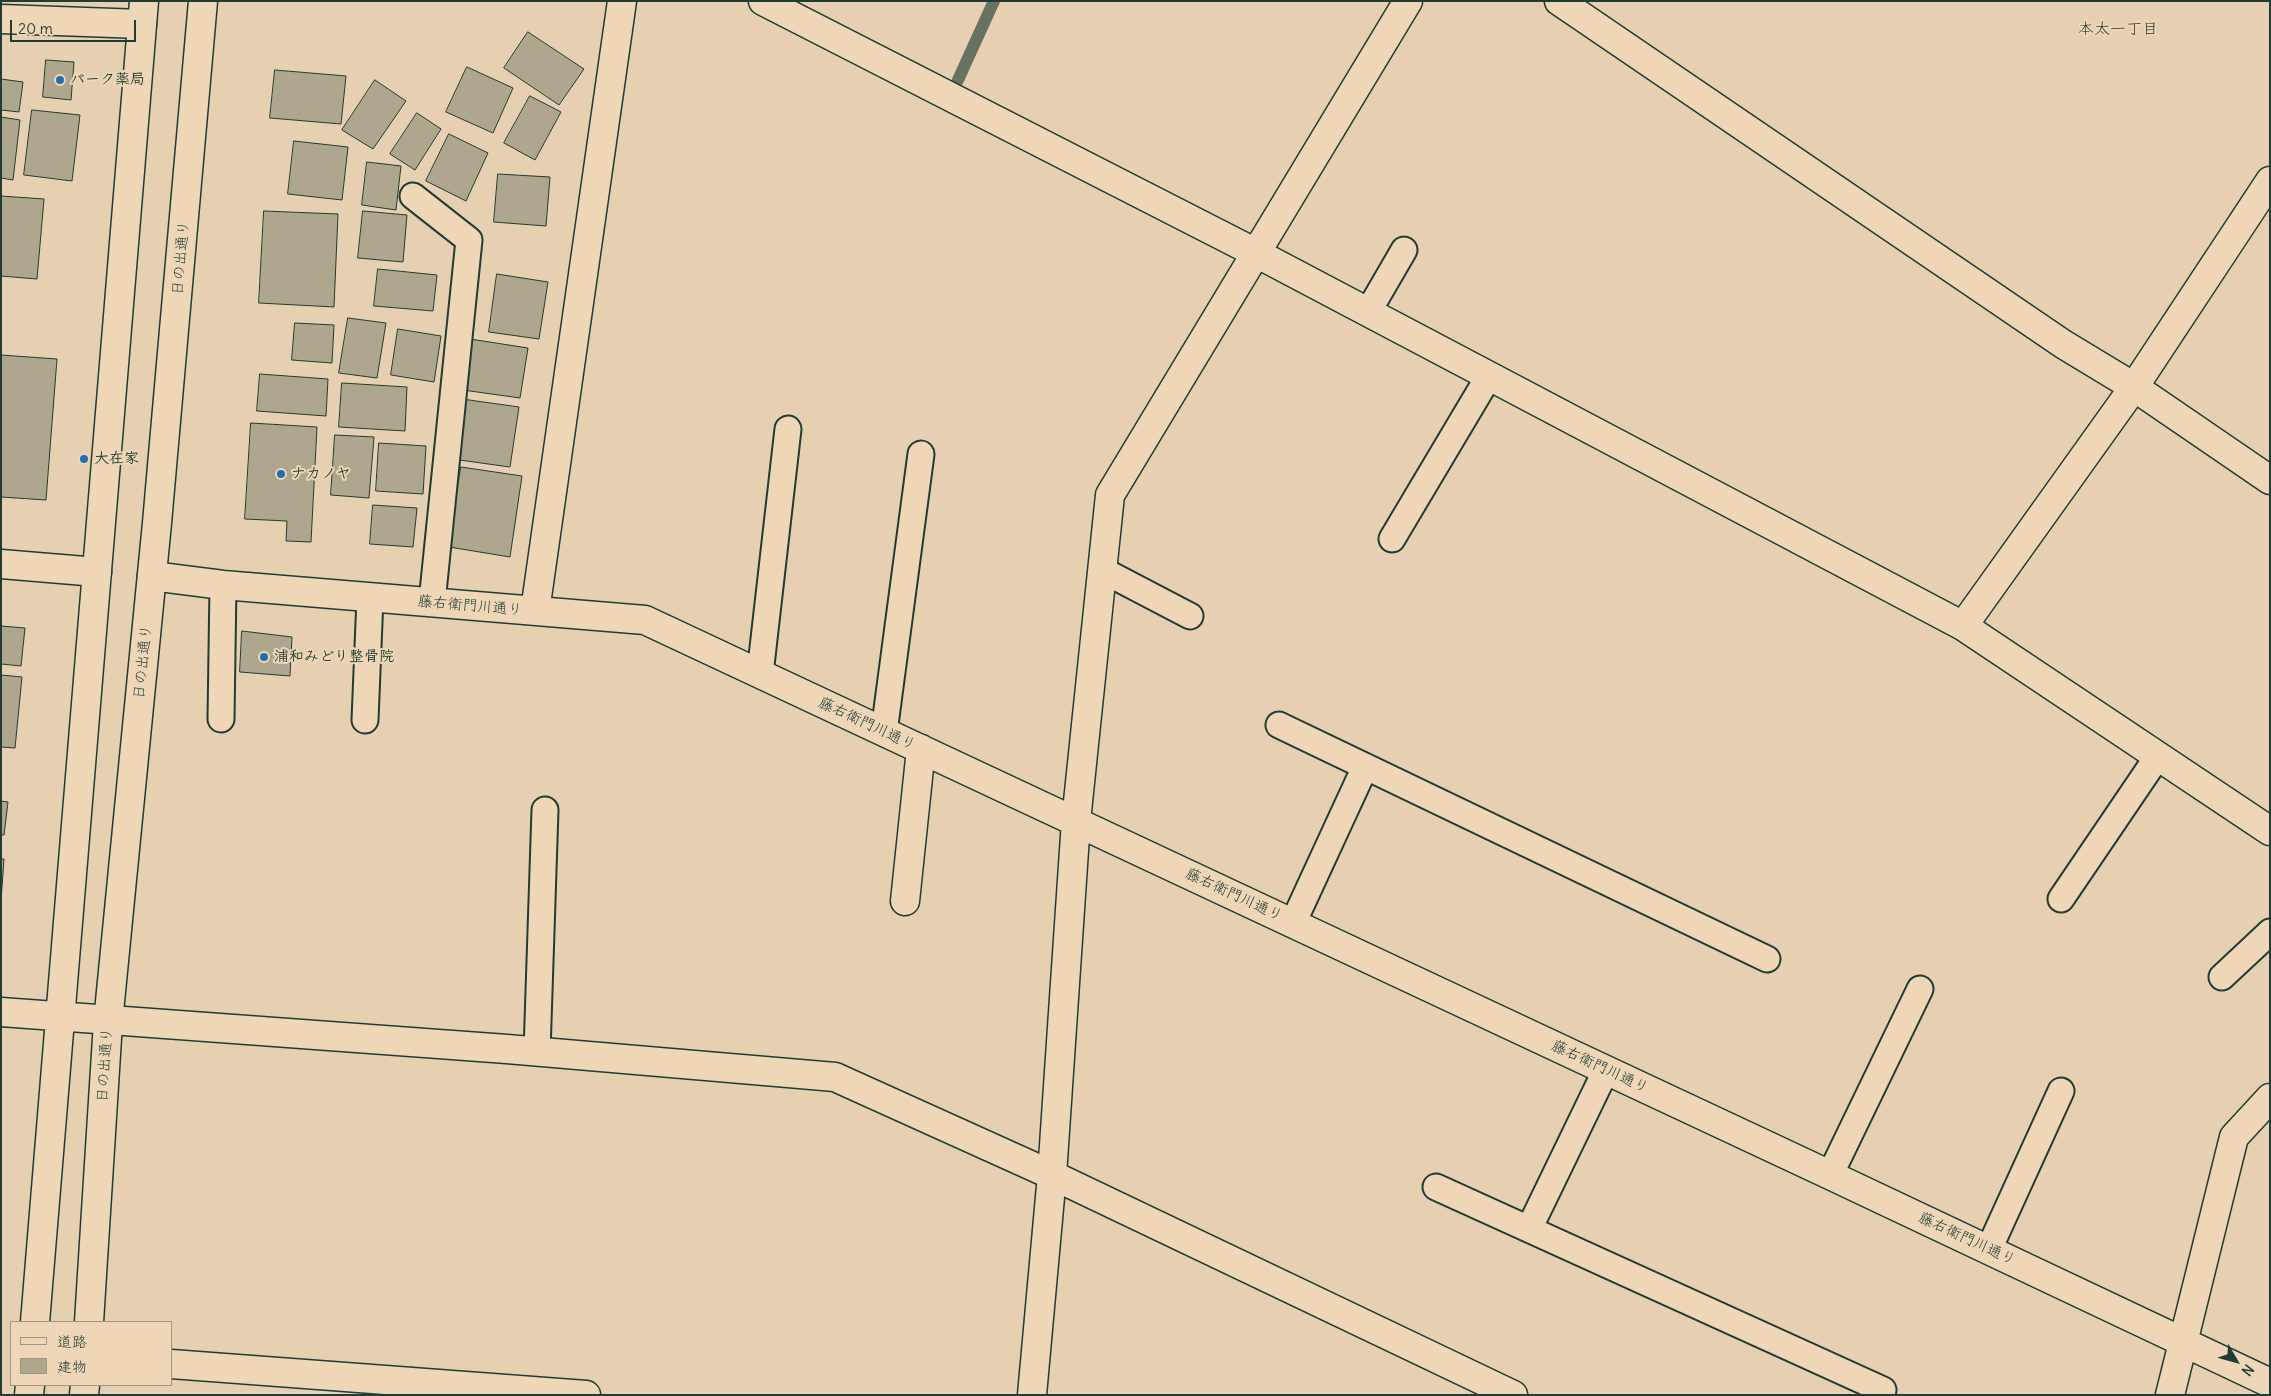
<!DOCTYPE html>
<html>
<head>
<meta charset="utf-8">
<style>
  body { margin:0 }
  #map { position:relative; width:2271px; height:1396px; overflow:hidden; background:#e6d0b1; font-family:Delius,"Klee One",sans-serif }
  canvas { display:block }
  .frame { position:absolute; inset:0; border:2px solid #1f3d34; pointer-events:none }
  .legend { position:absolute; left:10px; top:1321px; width:162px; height:65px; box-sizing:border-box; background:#eed6b6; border:1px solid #9b9982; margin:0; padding:6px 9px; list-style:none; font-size:15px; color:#1f3d34 }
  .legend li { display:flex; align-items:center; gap:10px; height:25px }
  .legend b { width:25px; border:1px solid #9b9982 }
  .north { position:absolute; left:2211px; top:1336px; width:50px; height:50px; -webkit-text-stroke:4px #eed6b6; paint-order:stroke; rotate:128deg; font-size:14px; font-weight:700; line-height:20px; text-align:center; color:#1f3d34 }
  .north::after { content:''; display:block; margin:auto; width:18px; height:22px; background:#1f3d34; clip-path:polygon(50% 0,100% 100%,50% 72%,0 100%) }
  .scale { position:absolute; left:10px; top:20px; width:126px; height:22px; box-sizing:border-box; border:2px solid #1f3d34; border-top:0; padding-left:6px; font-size:15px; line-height:18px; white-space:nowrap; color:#1f3d34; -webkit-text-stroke:4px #eed6b6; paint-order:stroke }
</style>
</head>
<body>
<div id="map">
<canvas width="2271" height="1396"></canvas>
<div class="frame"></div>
<ul class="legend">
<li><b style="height:6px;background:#eed6b6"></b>道路</li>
<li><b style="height:14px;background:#afa68e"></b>建物</li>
</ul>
<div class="north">N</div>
<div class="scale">20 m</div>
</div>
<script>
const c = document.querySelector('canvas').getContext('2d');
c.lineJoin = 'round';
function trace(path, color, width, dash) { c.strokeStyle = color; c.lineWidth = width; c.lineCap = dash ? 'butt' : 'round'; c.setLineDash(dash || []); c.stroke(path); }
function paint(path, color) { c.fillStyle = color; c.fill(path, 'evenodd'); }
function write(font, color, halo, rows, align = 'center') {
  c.font = font + ' Delius,"Klee One",sans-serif'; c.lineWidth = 4; c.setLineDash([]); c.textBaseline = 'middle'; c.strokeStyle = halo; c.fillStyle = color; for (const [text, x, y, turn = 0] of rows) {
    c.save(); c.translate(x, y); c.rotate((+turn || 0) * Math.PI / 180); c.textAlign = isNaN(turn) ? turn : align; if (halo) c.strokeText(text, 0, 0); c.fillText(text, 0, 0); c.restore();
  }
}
trace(new Path2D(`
  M958,80L994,1`), '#687261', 12);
const building = new Path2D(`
  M528,32L584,69L559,105L504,68Z
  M46,60L74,62L71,100L43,97Z
  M467,67L513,88L493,133L446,112Z
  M275,70L346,76L341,124L270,118Z
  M1,79L23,82L19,112L1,110Z
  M375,80L406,101L373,149L342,130Z
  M530,96L561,112L535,160L504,143Z
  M32,110L80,115L72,181L24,175Z
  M417,113L441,129L415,170L390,154Z
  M1,117L20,120L13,180L1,178Z
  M449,134L488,153L466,201L426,181Z
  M294,141L348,147L342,200L288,194Z
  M367,162L401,166L396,210L362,205Z
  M498,174L550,177L546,226L494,222Z
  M1,196L44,199L37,279L1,276Z
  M264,211L338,214L334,307L259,303Z
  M363,211L407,215L403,262L358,258Z
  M378,269L437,275L433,311L374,306Z
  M497,274L548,282L539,339L489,332Z
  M348,318L386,323L377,378L339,373Z
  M295,323L334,325L332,363L292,360Z
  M398,329L441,336L434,382L391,375Z
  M470,339L528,348L520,398L463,390Z
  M1,355L57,359L46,500L1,497Z
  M260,374L328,379L326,416L257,411Z
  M342,383L407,387L405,431L339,427Z
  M462,399L519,407L510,467L452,459Z
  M251,423L317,427L311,542L286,541L287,521L245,519Z
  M335,435L374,437L369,498L331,495Z
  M379,443L426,446L423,494L376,491Z
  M461,467L522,476L510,557L449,547Z
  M373,505L417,508L413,547L370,544Z
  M1,626L25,628L21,666L1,664Z
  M242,631L292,637L290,676L240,672Z
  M1,675L22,677L15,748L1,747Z
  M1,801L8,802L4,835H1Z
  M1,859H4L1,901Z`);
paint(building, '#afa68e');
trace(building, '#1f3d34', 1);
const lane = new Path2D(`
  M413,196L469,240L432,602
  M1368,312L1404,250
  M1392,539L1489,376
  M1102,570L1190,616
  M760,674L788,429
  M221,719L223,585
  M365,720L370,598
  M1279,725L1767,959
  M884,732L921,454
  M2061,899L2158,756
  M1293,923L1365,767
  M2222,977L2270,932
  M537,1052L545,810
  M1830,1175L1920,989
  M1436,1187L1883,1390
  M1529,1229L1606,1070
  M1989,1249L2061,1091`);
const street = new Path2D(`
  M763,1L1256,253L1963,626L2270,831
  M1,19L142,24
  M1,564L97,572
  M152,576L223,585L645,620L1830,1175L2270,1383
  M535,611L622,1
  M1963,626L2134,387L2270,181
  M905,901L921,749
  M171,1364L586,1395
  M1032,1395L1052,1175L1076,821L1110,495L1408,1
  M2170,1395L2234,1137L2270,1098`);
const secondary = new Path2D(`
  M1559,1L2063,344L2134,387L2270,480
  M1,1012L507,1049L835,1077L1052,1175L1513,1395
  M35,1322L144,1
  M89,1322L108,1022L157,523L203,1
  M29,1395L30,1385
  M84,1395L85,1385`);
trace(lane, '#1f3d34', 29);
trace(street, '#1f3d34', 31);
trace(secondary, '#1f3d34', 31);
trace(lane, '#eed6b6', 25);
trace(street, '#eed6b6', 28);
trace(secondary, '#eed6b6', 28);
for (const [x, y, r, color] of [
  [60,80,5,"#1f6fb2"],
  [84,459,5,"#1f6fb2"],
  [281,474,5,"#1f6fb2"],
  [264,657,5,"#1f6fb2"]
]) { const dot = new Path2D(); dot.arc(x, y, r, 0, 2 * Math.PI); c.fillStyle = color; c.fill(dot); trace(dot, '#eed6b6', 2); }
write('bold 15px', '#1f3d34', '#eed6b6', [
  ["パーク薬局",70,80],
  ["大在家",94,459],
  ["ナカノヤ",291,474],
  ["浦和みどり整骨院",274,657]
], 'left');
write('15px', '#1f3d34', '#eed6b6', [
  ["日の出通り",181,258,-85],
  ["藤右衛門川通り",470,606,5],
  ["日の出通り",143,662,-84],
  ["藤右衛門川通り",867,724,25],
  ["藤右衛門川通り",1234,895,25],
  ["日の出通り",105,1065,-86],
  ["藤右衛門川通り",1600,1067,25],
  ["藤右衛門川通り",1967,1239,25]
]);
write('16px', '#1f3d34', '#eed6b6', [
  ["本太一丁目",2118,29]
]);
</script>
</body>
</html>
